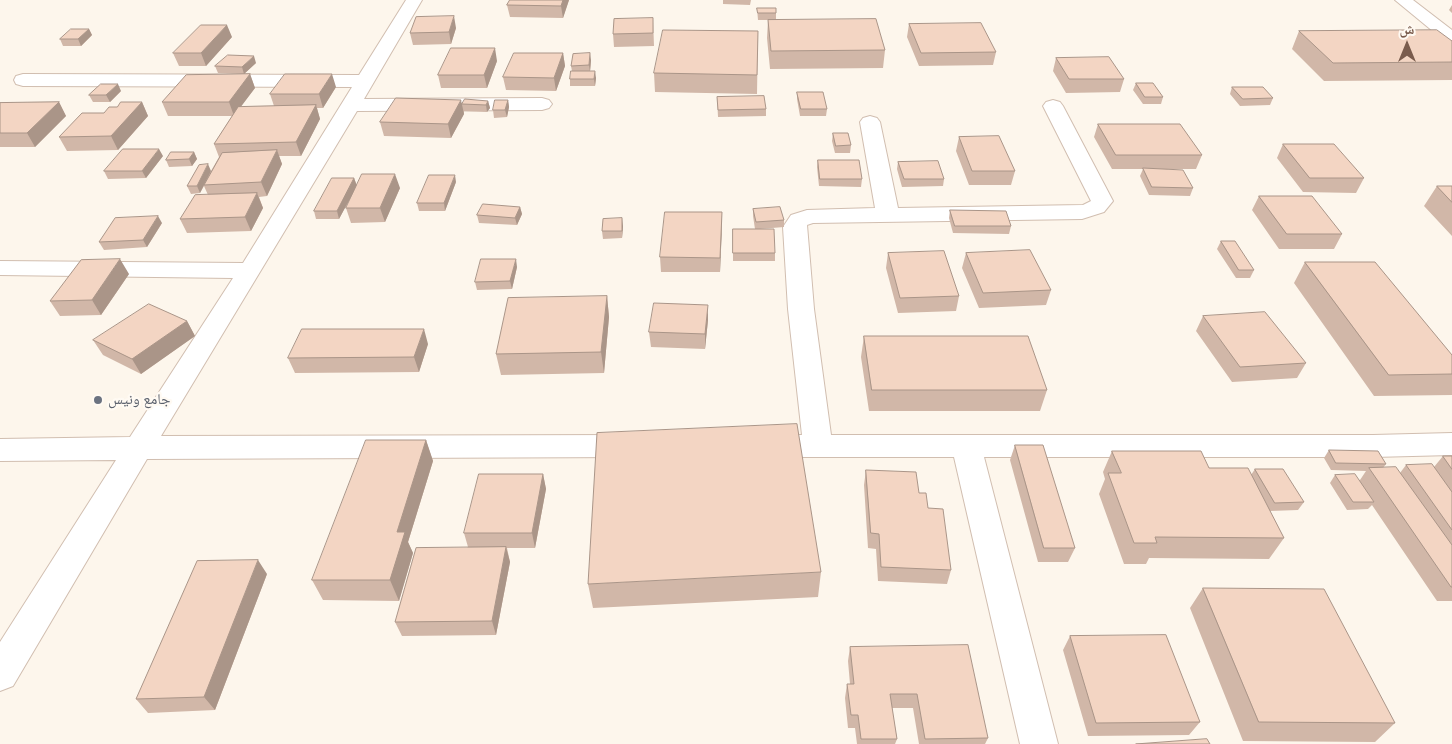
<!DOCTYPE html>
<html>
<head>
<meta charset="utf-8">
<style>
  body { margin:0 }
  #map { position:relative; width:1452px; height:744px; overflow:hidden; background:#fdf6ec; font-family:"Fira Sans Condensed","Noto Naskh Arabic",sans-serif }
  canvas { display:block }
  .north { position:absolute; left:1382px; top:20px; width:50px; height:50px; -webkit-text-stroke:4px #fffaf3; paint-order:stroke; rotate:0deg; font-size:14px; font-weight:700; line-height:20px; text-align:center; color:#7a5c4d }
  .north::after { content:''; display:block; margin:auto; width:18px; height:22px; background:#7a5c4d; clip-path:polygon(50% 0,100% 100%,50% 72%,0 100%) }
</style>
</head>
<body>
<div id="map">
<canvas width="1452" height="744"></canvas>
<div class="north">ش</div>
</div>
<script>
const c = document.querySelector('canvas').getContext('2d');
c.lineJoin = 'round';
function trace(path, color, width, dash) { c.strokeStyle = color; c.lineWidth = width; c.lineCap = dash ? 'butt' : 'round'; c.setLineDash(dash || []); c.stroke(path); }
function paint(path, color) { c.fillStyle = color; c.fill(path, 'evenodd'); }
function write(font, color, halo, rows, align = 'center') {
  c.font = font + ' "Fira Sans Condensed","Noto Naskh Arabic",sans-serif'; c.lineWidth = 4.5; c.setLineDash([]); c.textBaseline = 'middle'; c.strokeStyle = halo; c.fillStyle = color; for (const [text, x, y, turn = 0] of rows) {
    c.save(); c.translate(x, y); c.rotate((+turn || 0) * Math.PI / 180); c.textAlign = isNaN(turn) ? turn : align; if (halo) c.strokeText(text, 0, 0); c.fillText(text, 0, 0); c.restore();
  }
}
const minor = new Path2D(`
  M406,0H422L364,99L542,98L549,100L552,104L549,108L542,110L357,111L161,436L633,435L644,438L648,446L644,454L633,457L147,459L13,686L0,691V642L116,460L0,461V439L130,437L233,278L0,275V261L243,263L352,87L23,86L16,84L14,80L16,76L23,74L359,75Z
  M1395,0H1413L1452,30V43L1446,42Z
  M1053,100L1060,102L1063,106L1113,201L1104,212L1082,219L813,223L807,225L814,309L831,435H1373L1452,433V455L1373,457H984L1058,744H1020L954,457H764L753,454L749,446L753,438L764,435H802L788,309L783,227L791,215L807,210L875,208L860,122L863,118L870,116L877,118L880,122L898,208L1083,205L1091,201L1043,106L1046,102Z`);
trace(minor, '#d1beb0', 2);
paint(minor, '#fff');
paint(new Path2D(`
  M510,0H569L563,18L510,17L507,5Z
  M723,0H751L750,5L723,4Z
  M1452,5V13L1449,10Z
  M757,8L776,13V20H758Z
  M653,18L654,46L614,47L613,34Z
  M768,20L885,50L883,68L770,69L767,38Z
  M909,24L996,52L993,65L919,66L907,37Z
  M456,28L451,44L413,45L410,33Z
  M89,29L92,35L81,46H63L60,39Z
  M758,31L757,94L655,92L654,73Z
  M1299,31L1452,41V80L1324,81L1292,49Z
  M232,37L206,66H179L173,53Z
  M563,53L565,66L556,91L506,90L503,77Z
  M1056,58L1124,79L1120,92L1066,93L1053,71Z
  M591,60L590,71L596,78L595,86H570V79L572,71L571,66Z
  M497,61L487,88H441L438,75Z
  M256,63L244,74L218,73L215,66Z
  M250,74L255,88L240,107L274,106L270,94L336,87L323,108H317L320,119L301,156H279L282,164L267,196L259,197L263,208L251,231L187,233L180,219L208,195L204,186L200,193L191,194L187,186L211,171L219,157L214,144L232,116H168L162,102Z
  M1136,83L1163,97L1161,104H1143L1133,90Z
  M1232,87L1273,98L1270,105L1240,106L1230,94Z
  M121,91L110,102H93L89,95Z
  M797,92L827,109L826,116H800L797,99Z
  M717,97L766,109V116L718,117Z
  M508,100L509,107L507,117L494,118L493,110Z
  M488,101L490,108L487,112L464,111V114L451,138L384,136L380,122L462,103Z
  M59,102L66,116L35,147H0V103Z
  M142,102L148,116L118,150L67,151L59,137L104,113L117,107Z
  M1098,124L1202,155L1196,169H1167L1193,188L1190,196L1149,195L1140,176L1143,169H1112L1094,137Z
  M833,133L851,145L850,153H835L832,141Z
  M959,137L1015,171L1011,185H969L956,151Z
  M1283,144L1364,178L1356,193L1303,192L1277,158Z
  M194,152L197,159L192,166L169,167L166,160Z
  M163,156L146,178L108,179L104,171Z
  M818,160L862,179L861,187L819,186L817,167Z
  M898,162L944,179L943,186L902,187L897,169Z
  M354,178L357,186L400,188L385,222L351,223L346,208L356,186L339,219H316L314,211Z
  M456,182L445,211H419L417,203Z
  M1437,186H1452V236L1424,206Z
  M1259,196L1342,234L1334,249H1279L1252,210Z
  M520,207L522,214L517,225L479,223L477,215Z
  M753,209L784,220V227L760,229L775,253V261H733V229H755L753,216Z
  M950,210L1011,226L1009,234L953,233L949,218Z
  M722,212L720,272H661L660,257Z
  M162,223L147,247L104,250L99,242Z
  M623,226L622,238L603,239L602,231Z
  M1221,241L1254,270L1250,278H1236L1217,249Z
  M888,253L959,296L956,311L898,313L886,268Z
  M966,253L1051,290L1046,305L979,308L962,268Z
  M1305,262L1452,355V395L1374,396L1294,283Z
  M517,267L512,289L477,290L475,282Z
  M129,274L101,315L60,316L50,301Z
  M607,296L609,317L604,373L501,375L496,354Z
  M1203,316L1306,363L1297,378L1232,382L1196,331Z
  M708,320L705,349L651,347L649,332Z
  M187,321L195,336L141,374L103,355L93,340Z
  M864,336L1047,390L1040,411H869L861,357Z
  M428,344L419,372L295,373L288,358Z
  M426,440L433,461L408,542L413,553L399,601L323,600L312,580Z
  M1015,445L1075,548L1068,562H1038L1010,460Z
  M1329,450L1386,464L1383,468L1400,473L1406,465L1434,467L1443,456H1452V601H1437L1372,505L1368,509L1347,510L1330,483L1335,475L1360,480L1366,471L1331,470L1324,458Z
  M1112,451L1251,475L1255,469L1304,502L1298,510L1270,511L1284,538L1269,559L1149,558L1146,564H1124L1099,494L1105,479L1103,472Z
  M866,470L919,493L928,508L951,570L947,584L878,581L876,549L868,548L864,485Z
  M543,474L546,489L535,548H507L510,562L496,635L402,636L395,622L468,547L464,533Z
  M821,572L818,597L593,608L588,584Z
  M267,574L215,710L148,713L136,699Z
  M1203,588L1395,723L1375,742L1243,741L1190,608Z
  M1070,636L1200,722L1189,735L1088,736L1063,650Z
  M850,647L988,738L985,744H919L913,708H892L897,739L895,744H857L855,728H848L845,698L847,684H850L848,661Z`), '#d1b7a8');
paint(new Path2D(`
  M563,0H569L563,18L561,6Z
  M454,16L456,28L451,44L449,32Z
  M227,25L232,37L206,66L201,53Z
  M89,29L92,35L81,46L78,39Z
  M495,48L497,61L487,88L484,75Z
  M563,53L565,66L556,91L554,78Z
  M590,53L591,60L590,72L589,65Z
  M254,56L256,63L244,74L242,67Z
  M595,71L596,78L595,86L594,79Z
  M250,74L255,88L234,116L229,102Z
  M332,74L336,87L323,108L319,94Z
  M118,84L121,91L110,102L106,95Z
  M461,100L464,114L451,138L448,124Z
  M508,100L509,107L507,117L505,110Z
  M488,101L490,108L487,112L486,105Z
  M59,102L66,116L35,147L27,133Z
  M142,102L148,116L118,150L111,136Z
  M316,105L320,119L301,156L296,142Z
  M159,149L163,156L146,178L142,171Z
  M277,150L282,164L267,196L261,182Z
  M194,152L197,159L192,166L189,159Z
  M208,164L211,171L200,193L197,186Z
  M395,174L400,188L385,222L380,208Z
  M455,175L456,182L445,211L444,203Z
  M354,178L357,186L339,219L337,211Z
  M257,193L263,208L251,231L245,217Z
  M520,207L522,214L517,225L515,218Z
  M722,212V227L720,272V258Z
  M158,216L162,223L147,247L143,240Z
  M622,218L623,226L622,238Z
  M120,259L129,274L101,315L92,300Z
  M516,259L517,267L512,289L510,281Z
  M607,296L609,317L604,373L601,352Z
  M708,305V320L705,349V334Z
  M187,321L195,336L141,374L132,359Z
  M424,329L428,344L419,372L414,357Z
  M426,440L433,461L408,542L413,553L399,601L390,580L397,532Z
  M543,474L546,489L535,548L532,533Z
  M506,547L510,562L496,635L492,621Z
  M258,560L267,574L215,710L204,697Z`), '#aa9588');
const building = new Path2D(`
  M510,0H563L561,6L507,5Z
  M757,8H776V13H758Z
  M454,16L449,32L410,33L416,17Z
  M653,18V33L613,34L614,19Z
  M876,19L885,50L771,51L768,20Z
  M981,23L996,52L921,53L909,24Z
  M201,25H227L201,53H173Z
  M71,29H89L78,39H60Z
  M663,30L758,31L757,75L654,73Z
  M1437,30L1452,41V62L1333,63L1299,31Z
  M451,48H495L484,75H438Z
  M514,53H563L554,78L503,77Z
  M590,53L589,65L571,66L573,54Z
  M228,55L254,56L242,67L215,66Z
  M1109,57L1124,79H1069L1056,58Z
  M571,71H595L594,79H570Z
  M250,74L229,102H162L186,75Z
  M285,74H332L319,94H270Z
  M1136,83H1153L1163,97H1145Z
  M101,84H118L106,95H89Z
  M1232,87H1263L1273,98L1243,99Z
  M797,92H823L827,109H801Z
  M764,96L766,109L718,110L717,97Z
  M396,98L461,100L448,124L380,122Z
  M465,99L488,101L486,105L462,104Z
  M495,100H508L505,110H493Z
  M59,102L27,133H0V103Z
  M121,102H142L111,136L59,137L82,113H104L109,107H117Z
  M316,105L296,142L214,144L238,107Z
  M1098,124H1180L1202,155H1116Z
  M833,133H848L851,145L836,146Z
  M999,136L1015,171H972L959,137Z
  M1283,144H1334L1364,178H1310Z
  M123,149H159L142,171H104Z
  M277,150L261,182L204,185L222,153Z
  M171,152H194L189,159L166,160Z
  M818,160H859L862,179H820Z
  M938,161L944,179H904L898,162Z
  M208,164L197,186H187L199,165Z
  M1143,168L1183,170L1193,188L1152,187Z
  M362,174H395L380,208H346Z
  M429,175H455L444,203H417Z
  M332,178H354L337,211H314Z
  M1437,186H1452V202Z
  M257,193L245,217L180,219L195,195Z
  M1259,196H1312L1342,234H1287Z
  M483,204L520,207L515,218L477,215Z
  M780,207L784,220L756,222L753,209Z
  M950,210L1006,211L1011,226H955Z
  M665,212H722L720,258L660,257Z
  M158,216L143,240L99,242L115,218Z
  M622,218V231H602L603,219Z
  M733,229H774L775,253H733Z
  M1221,241H1235L1254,270H1239Z
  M1030,250L1051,290L983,293L966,253Z
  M944,251L959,296L900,298L888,253Z
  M120,259L92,300L50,301L81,260Z
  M481,259H516L510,281L475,282Z
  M1305,262H1375L1452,355V374L1389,375Z
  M607,296L601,352L496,354L508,298Z
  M654,303L708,305L705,334L649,332Z
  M149,304L187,321L132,359L93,340Z
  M1265,312L1306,363L1240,367L1203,316Z
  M302,329H424L414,357L288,358Z
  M864,336H1028L1047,390H872Z
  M797,424L821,572L588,584L597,433Z
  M366,440H426L397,532H405L390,580H312Z
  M1015,445H1043L1075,548H1044Z
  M1329,450L1378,451L1386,464L1336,463Z
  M1112,451H1201L1209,468H1248L1284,538L1155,537L1157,543H1134L1108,473H1121Z
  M1443,456H1452V469Z
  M1432,464L1452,492V530L1406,465Z
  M1396,467L1452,545V587H1451L1369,468Z
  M1255,469H1283L1304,502L1275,503Z
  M866,470L916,472L919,493H926L928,508L943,509L951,570L881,567L879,534L871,533Z
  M479,474H543L532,533H464Z
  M1355,474L1374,502H1353L1335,475Z
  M506,547L492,621L395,622L416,548Z
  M258,560L204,697L136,699L197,561Z
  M1203,588L1324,589L1395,723L1259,722Z
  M1166,635L1200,722L1096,723L1070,636Z
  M968,645L988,738L925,739L917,694H890L897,739H861L858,715H851L847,684H854L850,647Z
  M1207,739L1210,744H1136Z`);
paint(building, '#f3d5c3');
trace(building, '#aa9588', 1);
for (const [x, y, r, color] of [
  [98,400,5,"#6b7280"]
]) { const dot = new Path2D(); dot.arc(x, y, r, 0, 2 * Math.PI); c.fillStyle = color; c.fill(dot); trace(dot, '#fffaf3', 2); }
write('15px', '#5b616d', '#fffaf3', [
  ["جامع ونيس",108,400]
], 'left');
</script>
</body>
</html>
